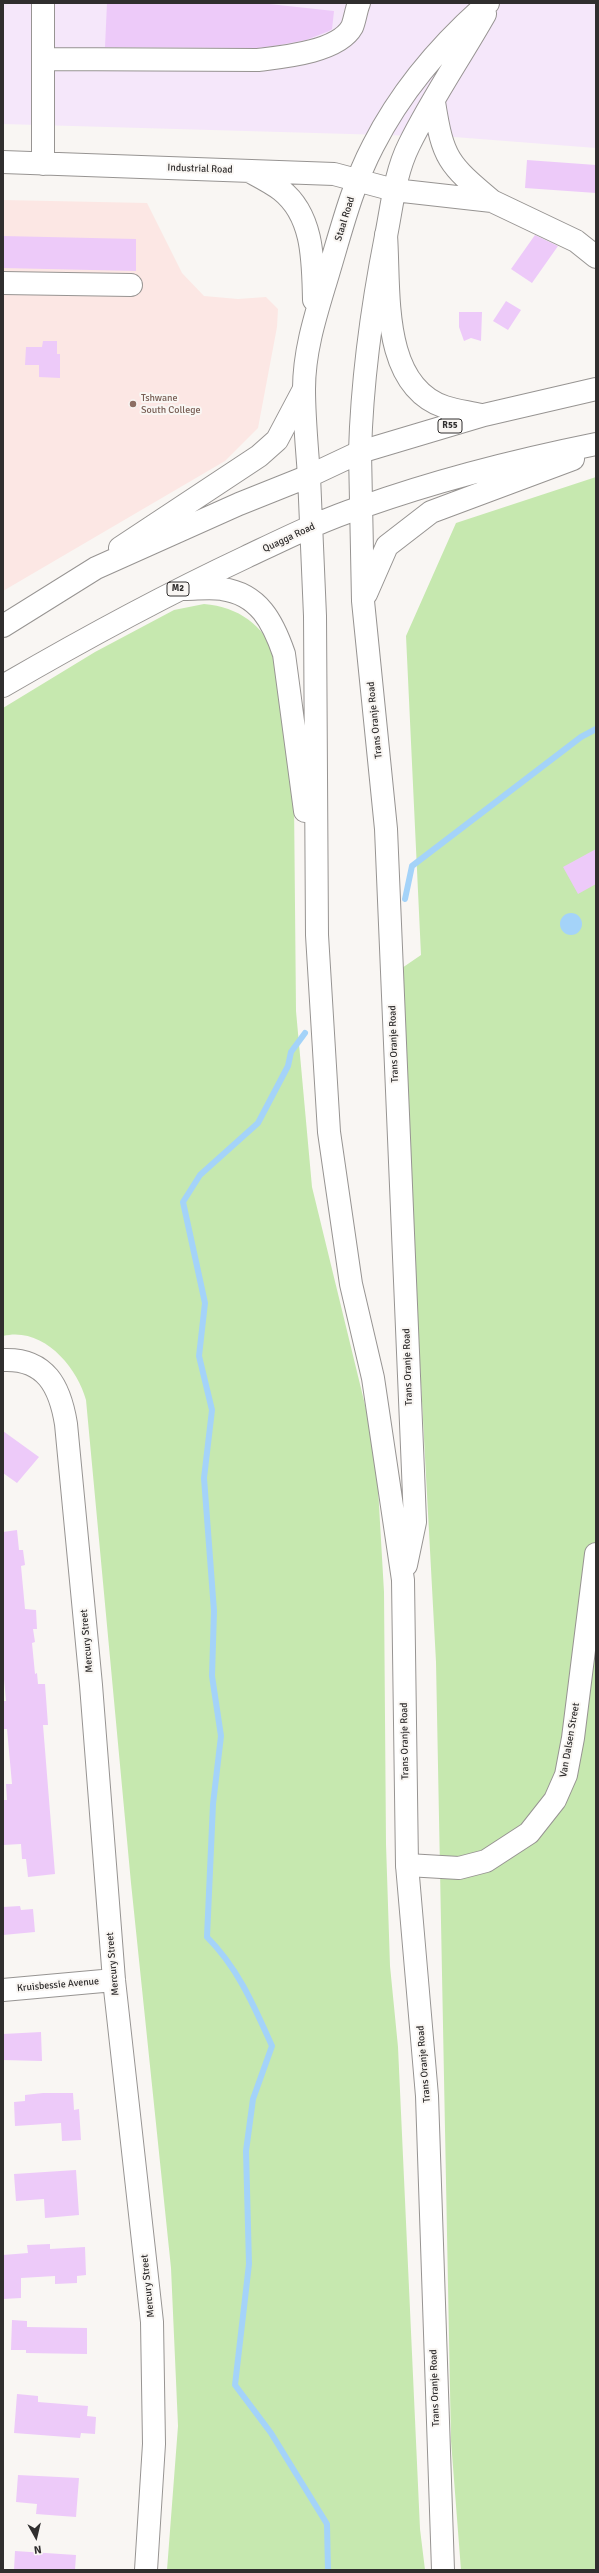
<!DOCTYPE html>
<html>
<head>
<meta charset="utf-8">
<style>
  body { margin:0 }
  #map { position:relative; width:599px; height:2573px; overflow:hidden; background:#f9f6f3; font-family:Signika,sans-serif }
  canvas { display:block }
  .frame { position:absolute; inset:0; border:4px solid #302e2e; pointer-events:none }
  .north { position:absolute; left:16px; top:2517px; width:40px; height:40px; -webkit-text-stroke:3px #f9f6f3; paint-order:stroke; rotate:172deg; font-size:11px; font-weight:700; line-height:16px; text-align:center; color:#302e2e }
  .north::after { content:''; display:block; margin:auto; width:14px; height:18px; background:#302e2e; clip-path:polygon(50% 0,100% 100%,50% 72%,0 100%) }
</style>
</head>
<body>
<div id="map">
<canvas width="599" height="2573"></canvas>
<div class="frame"></div>
<div class="north">N</div>
</div>
<script>
const c = document.querySelector('canvas').getContext('2d');
c.lineJoin = 'round';
function paint(path, color) { c.fillStyle = color; c.fill(path, 'evenodd'); }
function trace(path, color, width, dash) { c.strokeStyle = color; c.lineWidth = width; c.lineCap = dash ? 'butt' : 'round'; c.setLineDash(dash || []); c.stroke(path); }
function write(font, color, halo, rows, align = 'center') {
  c.font = font + ' Signika,sans-serif'; c.lineWidth = 4; c.setLineDash([]); c.textBaseline = 'middle'; c.strokeStyle = halo; c.fillStyle = color; for (const [text, x, y, turn = 0] of rows) {
    c.save(); c.translate(x, y); c.rotate((+turn || 0) * Math.PI / 180); c.textAlign = isNaN(turn) ? turn : align; if (halo) c.strokeText(text, 0, 0); c.fillText(text, 0, 0); c.restore();
  }
}
paint(new Path2D(`
  M3,3H596V148L454,137L3,124Z`), '#f5e7fa');
paint(new Path2D(`
  M3,200L147,203L182,273L204,296L238,299L266,297L278,309L277,327L258,428L225,461L3,591Z`), '#fce7e4');
paint(new Path2D(`
  M596,477V2570H461L451,2441L436,1662L414,1252L402,968L421,955L406,636L456,523Z
  M204,604C239,607 263,625 276,656L294,801L296,1011L312,1187L367,1413L378,1488L384,1592L386,1844L390,1966L398,2047L420,2529L425,2570H167L178,2426L171,2268L131,1883L86,1400C77,1366 42,1326 3,1336V708L95,652L174,610Z`), '#c6e8af');
paint(new Path2D(`
  M560 924a11 11 0 1 1 22 0a11 11 0 1 1-22 0Z`), '#a4d3f9');
trace(new Path2D(`
  M405,899L412,866L581,737L596,729
  M305,1033L291,1052L288,1066L258,1123L200,1175L183,1202L205,1303L199,1356L212,1410L204,1478L214,1611L212,1676L221,1736L213,1804L207,1937C238,1968 254,2006 272,2046L253,2099L246,2151L249,2264L235,2385L271,2433L327,2524L328,2570`), '#a4d3f9', 6);
paint(new Path2D(`
  M107,3H260L334,11L332,29L329,31L306,40L279,45L257,48L105,47Z
  M527,160L596,165V193L525,188Z
  M535,235L558,246L532,283L511,269Z
  M3,236L136,239V271L3,268Z
  M506,301L521,310L508,330L493,321Z
  M459,312H482L481,341L471,338L464,341L459,327Z
  M43,341H57V354H60V378L39,377V365H25L26,347H42Z
  M596,849V884L578,894L563,867Z
  M3,1431L39,1457L17,1483L3,1473Z
  M17,1530L19,1550H23L25,1565L21,1566L25,1609L36,1610L37,1629H33L35,1642L32,1643L35,1674L37,1673L38,1684H45L48,1725H43L55,1874L28,1877L26,1859H22L21,1844L3,1845V1800H7L6,1784H12L7,1729H3V1701H6L3,1668V1532Z
  M20,1906L21,1910L33,1909L35,1932L3,1935V1907Z
  M41,2032L42,2061L3,2060V2034Z
  M43,2093H73L74,2110L79,2109L81,2140L62,2141L61,2123L15,2126L14,2102L25,2101V2095Z
  M76,2170L79,2215L45,2218L44,2199L16,2201L14,2174Z
  M50,2244V2249L85,2247L86,2275L77,2276V2283L55,2284V2276L21,2278V2298L3,2299V2255L28,2253L27,2245Z
  M12,2320L27,2321V2327L87,2328V2354L26,2353V2350H11Z
  M17,2394L38,2396V2402L88,2406L87,2416L96,2417L95,2434L81,2433L80,2438L14,2433Z
  M18,2475L79,2478L76,2517L36,2514L37,2504L16,2502Z
  M15,2551L76,2555L75,2570H14Z`), '#edcaf9');
const minor = new Path2D(`
  M43,59L258,60C283,57 338,52 352,27C355,20 356,10 359,3
  M434,102C443,159 448,164 492,201
  M3,162L334,174L394,190L492,201L576,241L596,257
  M43,164V3
  M249,171C260,177 272,183 281,190C314,216 313,262 314,300
  M3,283L131,285
  M360,452C362,379 372,307 386,236C392,206 395,173 409,145C431,100 460,58 485,14
  M309,476C307,447 304,418 304,389C304,349 317,311 328,274C341,231 352,186 373,146C401,91 442,43 488,3
  M3,1360C46,1358 60,1387 66,1424L91,1685L114,1980L152,2322L154,2444L146,2570
  M407,1865L459,1868L486,1861L529,1833L555,1800L566,1775L573,1738L596,1554
  M3,1990L114,1980`);
const major = new Path2D(`
  M386,235C390,290 380,385 445,407C457,411 469,412 481,415
  M360,452L363,601L386,829L413,1471L415,1522L406,1565
  M309,476L315,616L317,935L329,1132L351,1284L373,1378L403,1580L407,1865L427,2096L443,2570
  M120,548L259,456L277,440L304,389
  M185,589C197,589 210,587 222,589C259,594 273,622 284,654L305,811
  M366,594L387,546L431,512L573,459
  M3,626L96,568L239,504L309,476L360,452L484,415L596,389
  M3,686C82,640 163,596 246,557C284,539 322,520 362,507C438,480 517,460 596,444`);
trace(minor, '#979492', 24);
trace(major, '#979492', 24);
trace(minor, '#fff', 22);
trace(major, '#fff', 22);
for (const [x, y, r, color] of [
  [133,404,4,"#8d6e63"]
]) { const dot = new Path2D(); dot.arc(x, y, r, 0, 2 * Math.PI); c.fillStyle = color; c.fill(dot); trace(dot, '#f9f6f3', 1.5); }
for (const [x, y, w] of [
  [450,426,24],
  [178,589,22]
]) { const box = new Path2D(); box.roundRect(x - w / 2, y - 7, w, 14, 3); c.fillStyle = '#f9f6f3'; c.fill(box); trace(box, '#302e2e', 1); }
write('bold 9px', '#302e2e', null, [
  ["R55",450,426],
  ["M2",178,589]
]);
write('10px', '#302e2e', '#f9f6f3', [
  ["Industrial Road",200,169,2],
  ["Staal Road",345,219,-73],
  ["Quagga Road",289,538,-25],
  ["Trans Oranje Road",375,720,-96],
  ["Trans Oranje Road",394,1044,-92],
  ["Trans Oranje Road",408,1367,-92],
  ["Mercury Street",87,1641,-95],
  ["Van Dalsen Street",570,1740,-80],
  ["Trans Oranje Road",405,1741,-91],
  ["Mercury Street",113,1964,-95],
  ["Kruisbessie Avenue",58,1985,-5],
  ["Trans Oranje Road",424,2064,-95],
  ["Mercury Street",148,2286,-96],
  ["Trans Oranje Road",435,2388,-92]
]);
write('10px', '#785e54', '#f9f6f3', [
  ["Tshwane",141,398],
  ["South College",141,410]
], 'left');
</script>
</body>
</html>
